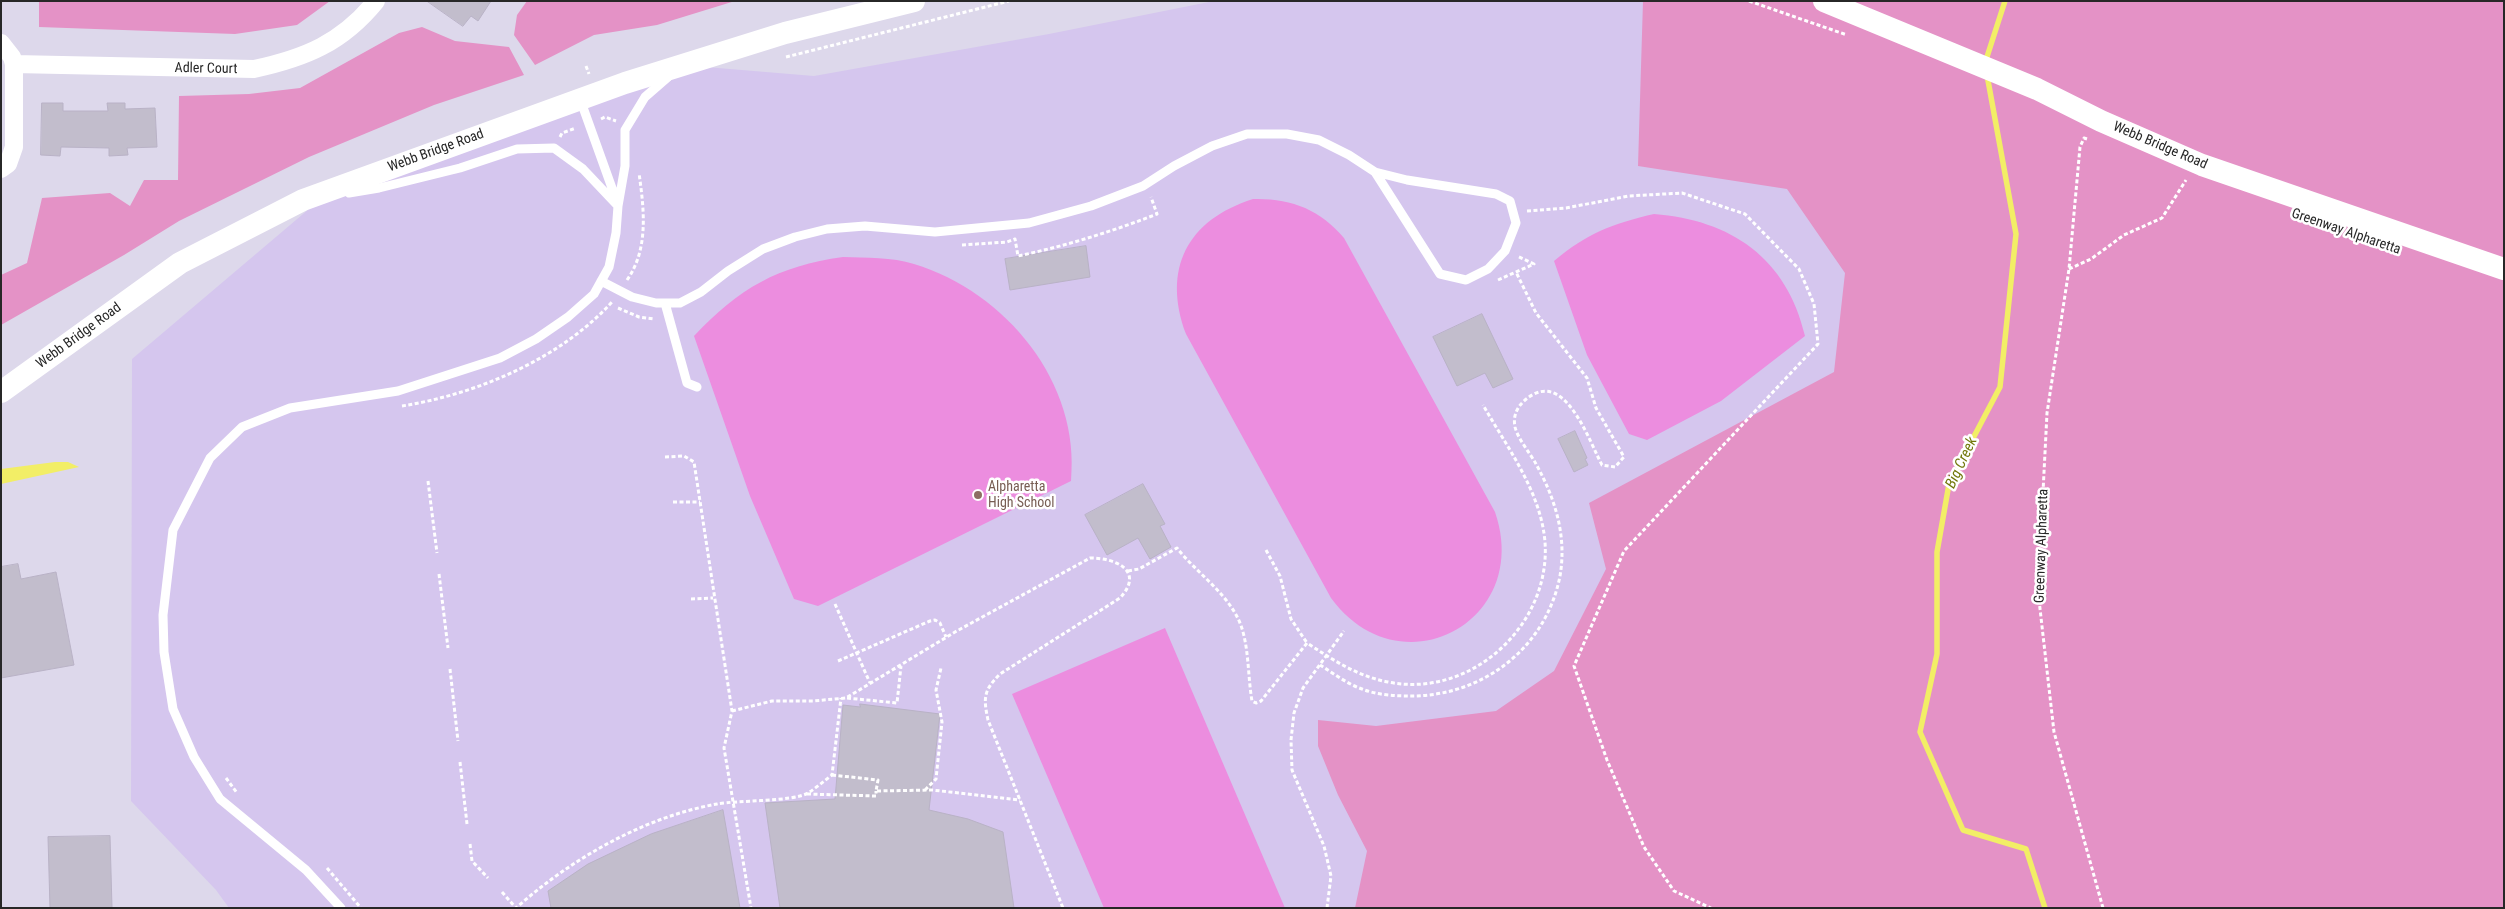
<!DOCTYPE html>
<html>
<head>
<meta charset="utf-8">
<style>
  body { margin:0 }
  #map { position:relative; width:2505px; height:909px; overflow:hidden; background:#ddd8eb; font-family:"Roboto Condensed",sans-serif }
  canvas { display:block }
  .frame { position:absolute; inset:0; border:2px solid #272727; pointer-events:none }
</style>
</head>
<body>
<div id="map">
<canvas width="2505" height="909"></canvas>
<div class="frame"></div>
</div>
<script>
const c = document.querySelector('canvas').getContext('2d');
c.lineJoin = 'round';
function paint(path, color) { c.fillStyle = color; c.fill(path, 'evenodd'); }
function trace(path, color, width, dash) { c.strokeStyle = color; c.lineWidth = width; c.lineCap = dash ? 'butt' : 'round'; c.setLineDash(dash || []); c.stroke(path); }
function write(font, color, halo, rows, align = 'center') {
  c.font = font + ' "Roboto Condensed",sans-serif'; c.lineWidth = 5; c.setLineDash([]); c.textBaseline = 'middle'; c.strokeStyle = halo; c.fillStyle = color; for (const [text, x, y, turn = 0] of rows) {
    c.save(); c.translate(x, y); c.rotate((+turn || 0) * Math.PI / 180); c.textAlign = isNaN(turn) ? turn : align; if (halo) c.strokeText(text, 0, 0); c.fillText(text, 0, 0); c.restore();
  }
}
paint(new Path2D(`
  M1214,1H1765L1886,306L1501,908H229L216,890L131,801L132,359L329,192L682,65L814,76L1049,34Z`), '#d5c6ee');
paint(new Path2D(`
  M39,1H330L297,25L235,34L39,27Z
  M527,1H735L657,25L594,35L535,65L514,35L517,15Z
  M1643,1H2504V908H1355L1367,851L1338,795L1318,746V720L1376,726L1496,711L1554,671L1606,569L1589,503L1834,372L1845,273L1787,189L1638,166Z
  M422,27L455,41L509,47L524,75L434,105L309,157L179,221L124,255L1,325V275L27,263L42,198L110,193L130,206L144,180H178L179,96L249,94L300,88L399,33Z`), '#e492c6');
paint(new Path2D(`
  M1253,199C1290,198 1320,209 1344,238L1495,512C1533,622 1400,692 1331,598L1186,334C1162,269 1187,220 1253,199Z
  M1654,214C1731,220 1787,258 1805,336L1721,401L1647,440L1629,434L1587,355L1554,261C1588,233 1611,224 1654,214Z
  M843,257C866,258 892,257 914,264C1006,292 1081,383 1071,481L818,606L794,599L750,496L694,336C739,288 778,266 843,257Z
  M1165,628L1285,908H1104L1012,694Z`), '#ec8ddf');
paint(new Path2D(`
  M55,462H68L79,467L1,484V469Z`), '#f2ee66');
trace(new Path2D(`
  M1985,63L2005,1
  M1987,75L2016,234L2000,387L1949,484L1937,552V654L1920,732L1963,830L2026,849L2045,908`), '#f2ee66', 5.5);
const building = new Path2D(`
  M427,1H491L478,21L471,16L463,26Z
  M42,103H63V111H108L107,103H125V109L155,108L157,147L127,148L128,155L109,156V148L61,147L60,156L41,155Z
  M1086,246L1090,277L1010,290L1005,259Z
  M1482,314L1513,379L1493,388L1485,373L1457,386L1433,337Z
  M1575,431L1587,458L1585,459L1588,465L1574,472L1558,439Z
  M1143,484L1165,524L1160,526L1171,547L1150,559L1138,538L1107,555L1085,515Z
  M18,564L21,579L56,572L74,665L1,678V567Z
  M860,704L940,714L929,810L968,819L1003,832L1014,908H780L765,803L835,799L843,705L860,707Z
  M723,810L740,908H551L548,891L588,864L651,834Z
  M110,836L112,908H50L48,837Z`);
paint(building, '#c2bdcc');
trace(building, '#b9b2c6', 1);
trace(new Path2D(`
  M1749,1L1847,35
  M786,57L1009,1
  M586,66L589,74
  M601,119L605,117L616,121
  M560,137L562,133L576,128
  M2087,139L2084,138L2080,147L2069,269L2047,413L2038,591L2054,732L2103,908
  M1527,211L1566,208L1629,196L1682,193L1745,214L1799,269L1814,304L1818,344L1624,551L1574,666L1607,760L1644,847L1674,891L1711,908
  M962,245L1007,242L1015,239L1018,256C1065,246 1111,232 1157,214L1151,197
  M2069,269L2091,259L2124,235L2162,218L2186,180
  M627,280C649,249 644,209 639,173
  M1498,280L1534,264L1517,256
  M618,308L639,317L655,319
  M402,406C477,394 560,359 612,302
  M665,457L684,456L694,462L732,711L724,748L751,908
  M428,481L437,553
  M673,502H700
  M1266,550L1280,576L1291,619L1307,643
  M1128,571L1139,569L1177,548C1198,575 1234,597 1243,632C1249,654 1248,678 1252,701L1256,703L1261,701L1307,643C1333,660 1357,676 1388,682C1471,699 1551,625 1545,542C1541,492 1507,447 1483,405
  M439,574L448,648
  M691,599L713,598
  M835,604L870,683
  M838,661L930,621L935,620L940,623L946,637
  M1320,665C1333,673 1347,684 1362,689C1377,695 1395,696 1411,696C1483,696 1546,648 1560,576C1567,536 1555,498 1536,464C1530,453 1518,439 1515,427C1512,412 1521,401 1534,394C1568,377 1590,443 1602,465L1615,467L1624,457L1596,408L1587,378L1536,313L1516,272
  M450,669L458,741
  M847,698L897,703L901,666
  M732,711L772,701H813L846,698L955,632L1090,558C1116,558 1145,571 1120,598L1000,674C984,690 983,697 988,720L1063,908
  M460,762L467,824
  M832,775L878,780L876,791L932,790L1020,800
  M226,778L237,793
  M925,790L936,779L942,722L936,690L941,668
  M807,794L876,796V791
  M470,844L472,861L488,878
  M327,868L361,908
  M502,892L516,908C571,859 644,817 717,804C738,800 792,802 808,793C816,788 824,781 832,775L841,698
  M1327,908L1331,876L1324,846L1292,770L1291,740L1294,713L1303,688L1344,631`), '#fff', 3, [4, 2.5]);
trace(new Path2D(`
  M580,99L617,202
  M349,193L379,188L460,168L517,149L554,148L583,169L618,206
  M601,281L632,297L656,303H680L701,292L728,271L763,249L795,237L827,229L865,226L935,232L1029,223L1091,206L1143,186L1174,166L1212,146L1247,134H1287L1319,140L1349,155L1375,172L1440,274L1466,280L1488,269L1505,251L1516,223L1510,201L1496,194L1407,180L1375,172
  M665,303L687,383L697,387
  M341,908L306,870L220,799L194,757L173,709L164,652L163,615L173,530L210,458L242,427L290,408L398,391L500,358L536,339L568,317L594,294L609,267L616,233L618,206L625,166V130L645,97L668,77`), '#fff', 9);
trace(new Path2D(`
  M1,43L12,57L14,64V147L8,164L1,169
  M14,64L254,69C305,58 342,43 376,1`), '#fff', 18);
trace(new Path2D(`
  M1824,1L2037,89L2101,121L2202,165L2504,269
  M1,392L180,263L303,200L625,83L785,33L914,1`), '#fff', 22);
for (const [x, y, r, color] of [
  [978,495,5,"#8d6e63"]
]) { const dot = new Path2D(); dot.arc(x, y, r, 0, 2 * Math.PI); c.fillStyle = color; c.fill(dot); trace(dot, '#fff', 2); }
write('14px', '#272727', '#fff', [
  ["Adler Court",206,69,1],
  ["Webb Bridge Road",2160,146,23],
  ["Webb Bridge Road",436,151,-20],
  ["Greenway Alpharetta",2346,232,19],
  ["Webb Bridge Road",79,336,-36],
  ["Greenway Alpharetta",2042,546,-88]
]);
write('14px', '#785e54', '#fff', [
  ["Alpharetta",988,487],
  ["High School",988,503]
], 'left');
write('italic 15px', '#72780b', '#fff', [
  ["Big Creek",1962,463,-65]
]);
</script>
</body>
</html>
